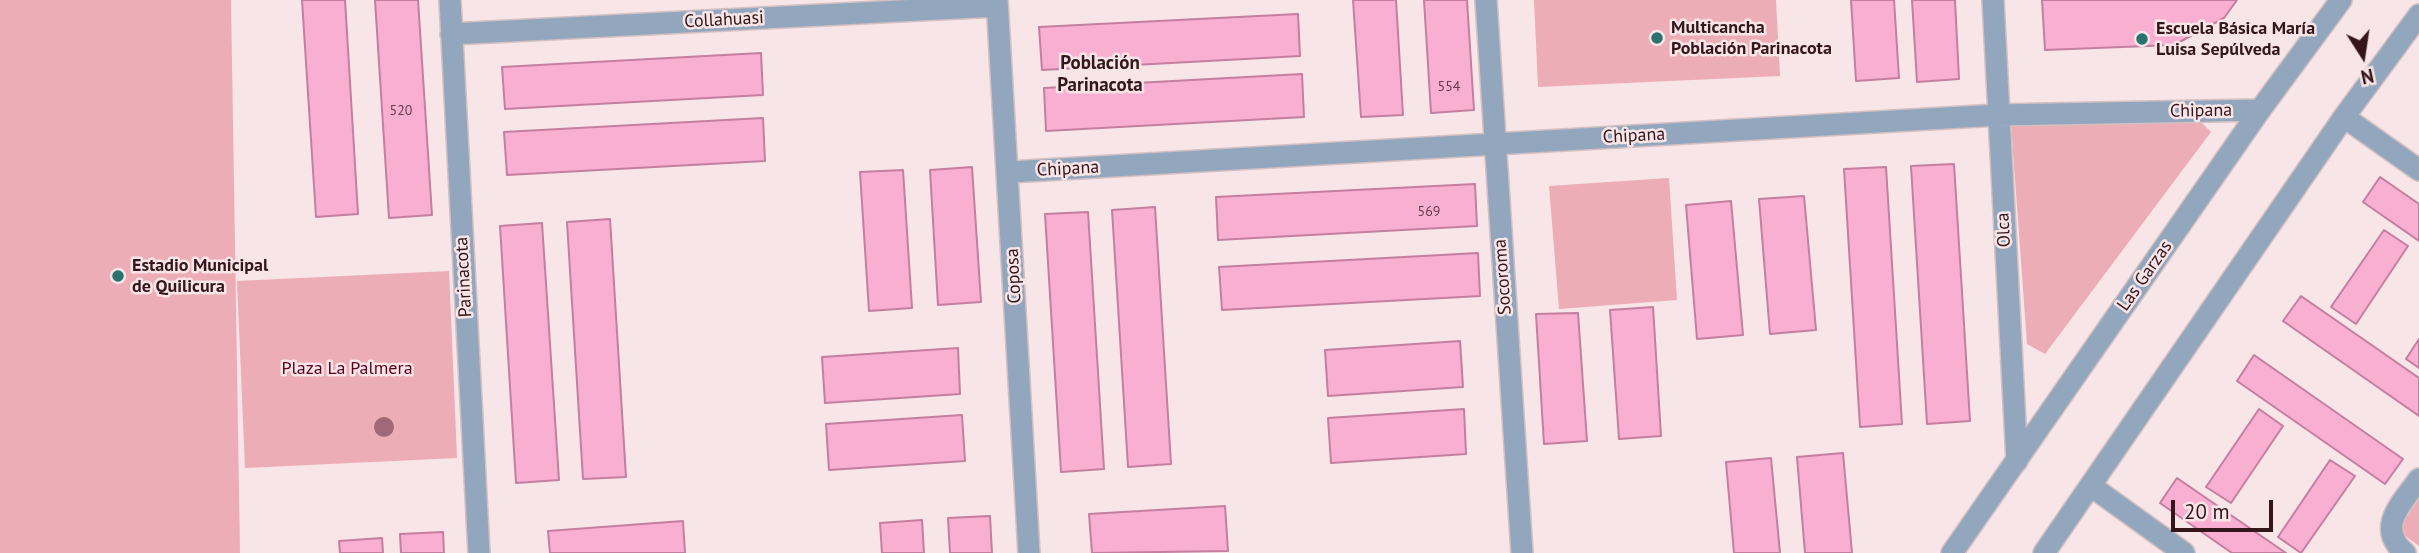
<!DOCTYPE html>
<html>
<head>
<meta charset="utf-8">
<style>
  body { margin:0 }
  #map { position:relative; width:2419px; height:553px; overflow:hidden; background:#f7e5e7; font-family:"PT Sans",sans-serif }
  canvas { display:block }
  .north { position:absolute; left:2328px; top:21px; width:70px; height:70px; -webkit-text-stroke:5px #f7e5e7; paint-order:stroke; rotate:168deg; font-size:19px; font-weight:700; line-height:28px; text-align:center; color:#34161b }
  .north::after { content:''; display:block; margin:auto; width:24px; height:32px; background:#34161b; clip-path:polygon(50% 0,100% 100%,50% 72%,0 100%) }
  .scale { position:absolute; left:2171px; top:500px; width:102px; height:32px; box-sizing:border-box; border:4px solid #34161b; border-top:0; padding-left:9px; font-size:21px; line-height:24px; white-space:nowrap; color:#34161b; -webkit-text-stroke:5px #f7e5e7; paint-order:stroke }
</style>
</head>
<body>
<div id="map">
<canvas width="2419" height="553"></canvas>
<div class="north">N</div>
<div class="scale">20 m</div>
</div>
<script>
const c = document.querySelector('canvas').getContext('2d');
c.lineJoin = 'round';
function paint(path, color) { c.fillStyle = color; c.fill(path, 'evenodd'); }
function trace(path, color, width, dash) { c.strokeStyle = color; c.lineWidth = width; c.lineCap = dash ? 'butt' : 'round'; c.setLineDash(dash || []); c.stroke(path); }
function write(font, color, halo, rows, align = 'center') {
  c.font = font + ' "PT Sans",sans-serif'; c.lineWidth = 5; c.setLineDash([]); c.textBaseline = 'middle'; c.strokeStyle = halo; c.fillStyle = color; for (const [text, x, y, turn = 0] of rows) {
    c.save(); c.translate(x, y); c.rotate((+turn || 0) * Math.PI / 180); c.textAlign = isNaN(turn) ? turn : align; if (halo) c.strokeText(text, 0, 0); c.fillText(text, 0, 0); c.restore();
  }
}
paint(new Path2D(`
  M0,0H231L240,553H0Z
  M1534,0H1776L1780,76L1538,87Z
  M2195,116L2211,132L2045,354L2027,344L2011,124Z
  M1669,178L1677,300L1559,309L1549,186Z
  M449,271L457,458L245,468L237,281Z
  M2419,499V546L2397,530Z`), '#edadb6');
const building = new Path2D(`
  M302,0H345L358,214L316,217Z
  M375,0H418L432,215L389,218Z
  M1353,0H1396L1403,115L1361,117Z
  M1424,0H1467L1474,110L1431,113Z
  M1851,0H1894L1899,78L1856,81Z
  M1912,0H1955L1959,79L1917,82Z
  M2042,0H2237L2224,18L2174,45L2045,50Z
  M1298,14L1300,56L1042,70L1039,27Z
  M761,53L763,95L505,109L502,67Z
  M1302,74L1304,117L1046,131L1044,88Z
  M763,118L765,161L507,175L504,132Z
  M1954,164L1970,421L1927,424L1911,166Z
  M972,167L981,302L938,305L930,170Z
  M1886,167L1902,424L1860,427L1844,169Z
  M903,170L912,308L869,311L860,172Z
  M2380,177L2419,204V241L2363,202Z
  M1475,184L1477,226L1218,240L1216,197Z
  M1804,196L1816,330L1770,334L1759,199Z
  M1731,201L1743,335L1697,339L1686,205Z
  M1155,207L1171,464L1128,467L1112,210Z
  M1088,212L1104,469L1061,472L1045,214Z
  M610,219L626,477L583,479L567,222Z
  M542,223L559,480L516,483L500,226Z
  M2384,230L2408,246L2356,324L2331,307Z
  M1478,253L1480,296L1222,310L1219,267Z
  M2301,296L2419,378V416L2283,321Z
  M1653,307L1661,436L1619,439L1610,310Z
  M1578,313L1587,441L1544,444L1536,314Z
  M2419,339V368L2406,359Z
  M1460,341L1463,387L1328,396L1325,350Z
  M958,348L960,394L825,403L822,357Z
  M2254,355L2403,459L2385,484L2237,381Z
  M1464,409L1466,454L1331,463L1328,418Z
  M2259,409L2283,426L2231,503L2206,487Z
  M962,415L965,461L829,470L826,424Z
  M1843,453L1852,553H1805L1797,457Z
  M1771,458L1780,553H1734L1726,462Z
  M2330,460L2355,476L2301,553L2278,537Z
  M2177,478L2286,553H2232L2160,503Z
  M1225,506L1228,551L1092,553L1089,514Z
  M990,516L992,553H950L948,518Z
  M922,520L924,553H882L880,523Z
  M683,521L685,553H550L548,531Z
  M443,532L444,553H401L400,534Z
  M382,538L383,553H340L339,541Z`);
paint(building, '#f9afd2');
trace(building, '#c47ea0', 2);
const minor = new Path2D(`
  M450,0L479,553
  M997,0L1029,553
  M1486,0L1522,553
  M1993,0L2017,461
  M451,34L997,6
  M2344,117L2419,170
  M1009,172L1998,115L2260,110
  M2091,486L2184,553
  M1952,553L2260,110L2341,0
  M2044,553L2344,117L2419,15
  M2405,553C2375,528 2402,503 2419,479`);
trace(minor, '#d4c0c2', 24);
trace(minor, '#92a7bd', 21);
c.fillStyle = '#a1687a';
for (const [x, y] of [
  [384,427]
]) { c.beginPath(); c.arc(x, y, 10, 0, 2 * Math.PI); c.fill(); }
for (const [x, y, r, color] of [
  [1657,38,7,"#29726e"],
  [2142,39,7,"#29726e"],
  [118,276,7,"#29726e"]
]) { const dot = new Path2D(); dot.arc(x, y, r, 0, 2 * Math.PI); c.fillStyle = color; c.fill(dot); trace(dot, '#f7e5e7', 2.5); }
write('14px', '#653c49', null, [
  ["554",1449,87],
  ["520",401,111],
  ["569",1429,212]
]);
write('18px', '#34161b', '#f7e5e7', [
  ["Collahuasi",724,20,-3],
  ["Chipana",2201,111,-1],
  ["Chipana",1634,136,-3],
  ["Chipana",1068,169,-3],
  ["Olca",2004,230,-93],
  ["Coposa",1014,276,-93],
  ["Las Garzas",2145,276,-55],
  ["Parinacota",464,277,-93],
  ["Socoroma",1503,277,-94]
]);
write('bold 18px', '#34161b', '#f7e5e7', [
  ["Multicancha",1671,28],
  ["Población Parinacota",1671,49],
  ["Escuela Básica María",2156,29],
  ["Luisa Sepúlveda",2156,50],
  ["Estadio Municipal",132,266],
  ["de Quilicura",132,287]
], 'left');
write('18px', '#5a0120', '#f7e5e7', [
  ["Plaza La Palmera",347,369]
]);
write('bold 19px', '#34161b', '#f7e5e7', [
  ["Población",1100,64],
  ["Parinacota",1100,86]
]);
</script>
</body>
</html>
